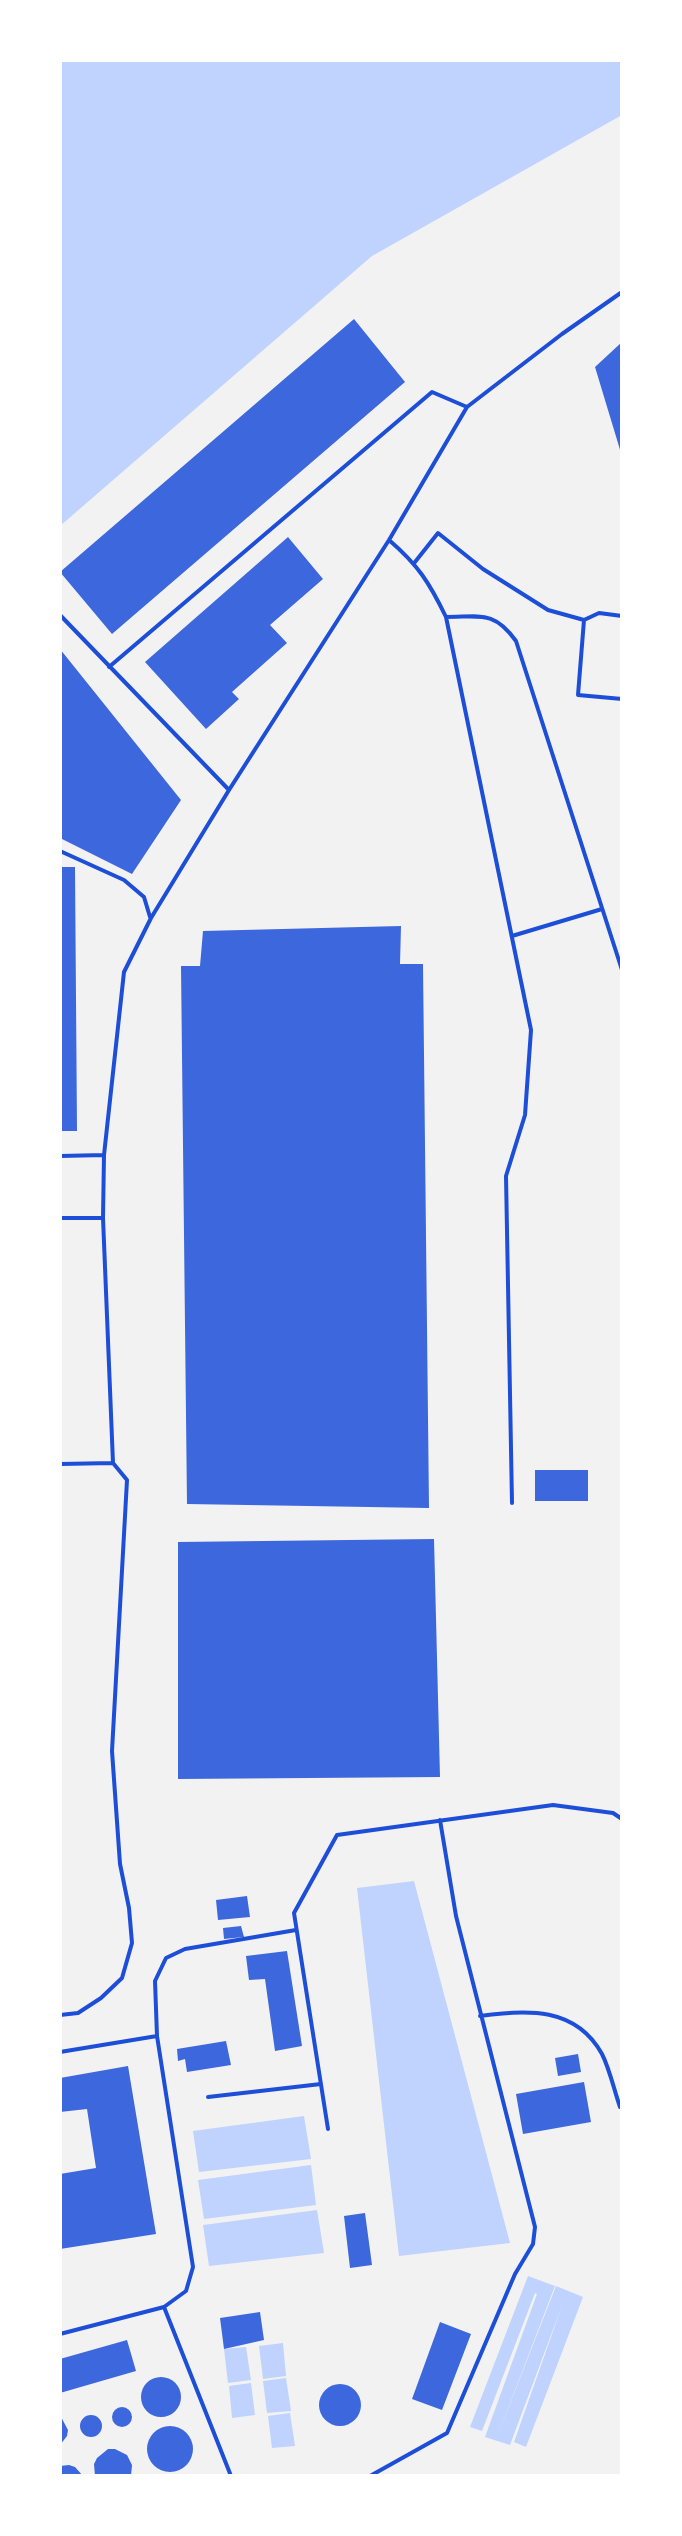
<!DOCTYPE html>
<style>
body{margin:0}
#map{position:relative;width:682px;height:2536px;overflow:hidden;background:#f2f2f2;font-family:"Archivo Narrow",sans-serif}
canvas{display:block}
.frame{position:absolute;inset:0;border:62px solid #fff;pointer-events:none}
</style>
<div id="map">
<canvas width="682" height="2536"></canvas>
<div class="frame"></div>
</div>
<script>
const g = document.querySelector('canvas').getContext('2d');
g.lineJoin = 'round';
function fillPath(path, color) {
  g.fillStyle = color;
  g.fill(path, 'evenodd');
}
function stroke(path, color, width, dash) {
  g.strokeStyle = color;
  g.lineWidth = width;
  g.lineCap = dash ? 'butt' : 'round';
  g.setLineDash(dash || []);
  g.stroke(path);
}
fillPath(new Path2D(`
 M 60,60 L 622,60 L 622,115 L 372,256 L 60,526 Z
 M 414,1881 L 510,2243 L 399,2256 L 357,1888 Z
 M 304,2116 L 311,2159 L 199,2172 L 193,2131 Z
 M 311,2165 L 316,2205 L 204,2219 L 198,2180 Z
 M 317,2210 L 324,2253 L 209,2266 L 203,2225 Z
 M 528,2276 L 555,2286 L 497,2437 L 556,2286 L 583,2297 L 526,2447 L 514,2442 L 563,2303 L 510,2445 L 485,2437 L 537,2294 L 535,2293 L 482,2431 L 470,2427 Z
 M 283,2343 L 286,2376 L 263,2379 L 259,2346 Z
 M 246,2347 L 251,2380 L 228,2383 L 224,2349 Z
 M 286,2378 L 291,2411 L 267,2413 L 263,2381 Z
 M 251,2383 L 255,2415 L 232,2418 L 229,2386 Z
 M 290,2413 L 295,2446 L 272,2448 L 268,2416 Z`), '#bfd3fe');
fillPath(new Path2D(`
 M 354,319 L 405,382 L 112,634 L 60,572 Z
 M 622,342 L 622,453 L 621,453 L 595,367 Z
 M 288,537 L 323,579 L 270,625 L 287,643 L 232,692 L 239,699 L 206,729 L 145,662 Z
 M 60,649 L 181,800 L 132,874 L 60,838 Z
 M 60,867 L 75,867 L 77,1131 L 60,1131 Z
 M 401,926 L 400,964 L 423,964 L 429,1508 L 187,1504 L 181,966 L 200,966 L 203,931 Z
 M 535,1470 L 588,1470 L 588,1501 L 535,1501 Z
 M 434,1539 L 440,1777 L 178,1779 L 178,1542 Z
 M 247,1896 L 250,1917 L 218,1920 L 216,1900 Z
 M 241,1926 L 244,1937 L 224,1939 L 223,1928 Z
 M 287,1951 L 302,2046 L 275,2051 L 265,1979 L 249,1980 L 246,1956 Z
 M 226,2041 L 231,2065 L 187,2072 L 185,2059 L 178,2061 L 177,2049 Z
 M 578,2054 L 581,2072 L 558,2076 L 555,2058 Z
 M 128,2066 L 156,2234 L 60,2249 L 60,2174 L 96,2168 L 87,2109 L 60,2112 L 60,2078 Z
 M 584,2082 L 591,2122 L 523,2134 L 516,2094 Z
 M 365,2213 L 372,2265 L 350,2268 L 344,2216 Z
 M 260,2312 L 264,2340 L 224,2349 L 220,2318 Z
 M 440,2322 L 471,2334 L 442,2410 L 412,2399 Z
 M 127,2340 L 136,2371 L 60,2393 L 60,2359 Z
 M141 2397a20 20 0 1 1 40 0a20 20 0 1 1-40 0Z
 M319 2405a21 21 0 1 1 42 0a21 21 0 1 1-42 0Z
 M112 2417a10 10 0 1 1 20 0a10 10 0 1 1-20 0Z
 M80 2426a11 11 0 1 1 22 0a11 11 0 1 1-22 0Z
 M 60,2415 L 68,2430 L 67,2436 L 60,2445 Z
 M147 2449a23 23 0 1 1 46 0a23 23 0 1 1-46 0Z
 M 108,2449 L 115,2449 L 127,2455 L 132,2465 L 131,2476 L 95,2476 L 94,2464 L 97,2458 Z
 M 69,2465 L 75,2467 L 83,2476 L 60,2476 L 60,2466 Z`), '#3d67dc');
stroke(new Path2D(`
 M 389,540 C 418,565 429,582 446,617 L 531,1030 L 525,1115 L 506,1176 L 512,1503
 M 415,562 L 438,533 L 483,569 L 548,610 L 584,620 L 599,613 L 622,616
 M 60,615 L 229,790
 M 446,617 C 480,617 494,610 516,641 L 622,970
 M 584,620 L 578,695 L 622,699
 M 109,667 L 432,392 L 467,407
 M 60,851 L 124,880 L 144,897 L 150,917
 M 512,936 L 602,909
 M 60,1156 L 104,1155
 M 60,1218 L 103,1218
 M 60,1464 L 113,1463
 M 60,2015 L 78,2013 L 101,1998 L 122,1978 L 132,1943 L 129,1908 L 120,1864 L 112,1751 L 127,1480 L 113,1463 L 103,1218 L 104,1155 L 124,972 L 151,918 L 229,790 L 389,540 L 467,407 L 562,334 L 622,292
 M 480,2016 C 527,2009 576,2007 602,2054 C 610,2070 614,2090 620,2107
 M 60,2052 L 157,2036
 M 208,2097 L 321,2084
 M 328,2129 L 294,1913 L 337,1835 L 553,1805 L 613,1813 L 622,1819
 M 164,2307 L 231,2476
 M 60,2334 L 164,2307 L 186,2291 L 193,2267 L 157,2036 L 155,1981 L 166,1958 L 185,1949 L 296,1930
 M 370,2476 L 447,2433 L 515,2274 L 533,2244 L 535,2227 L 456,1916 L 440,1820`), '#1d4ed8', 4);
</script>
